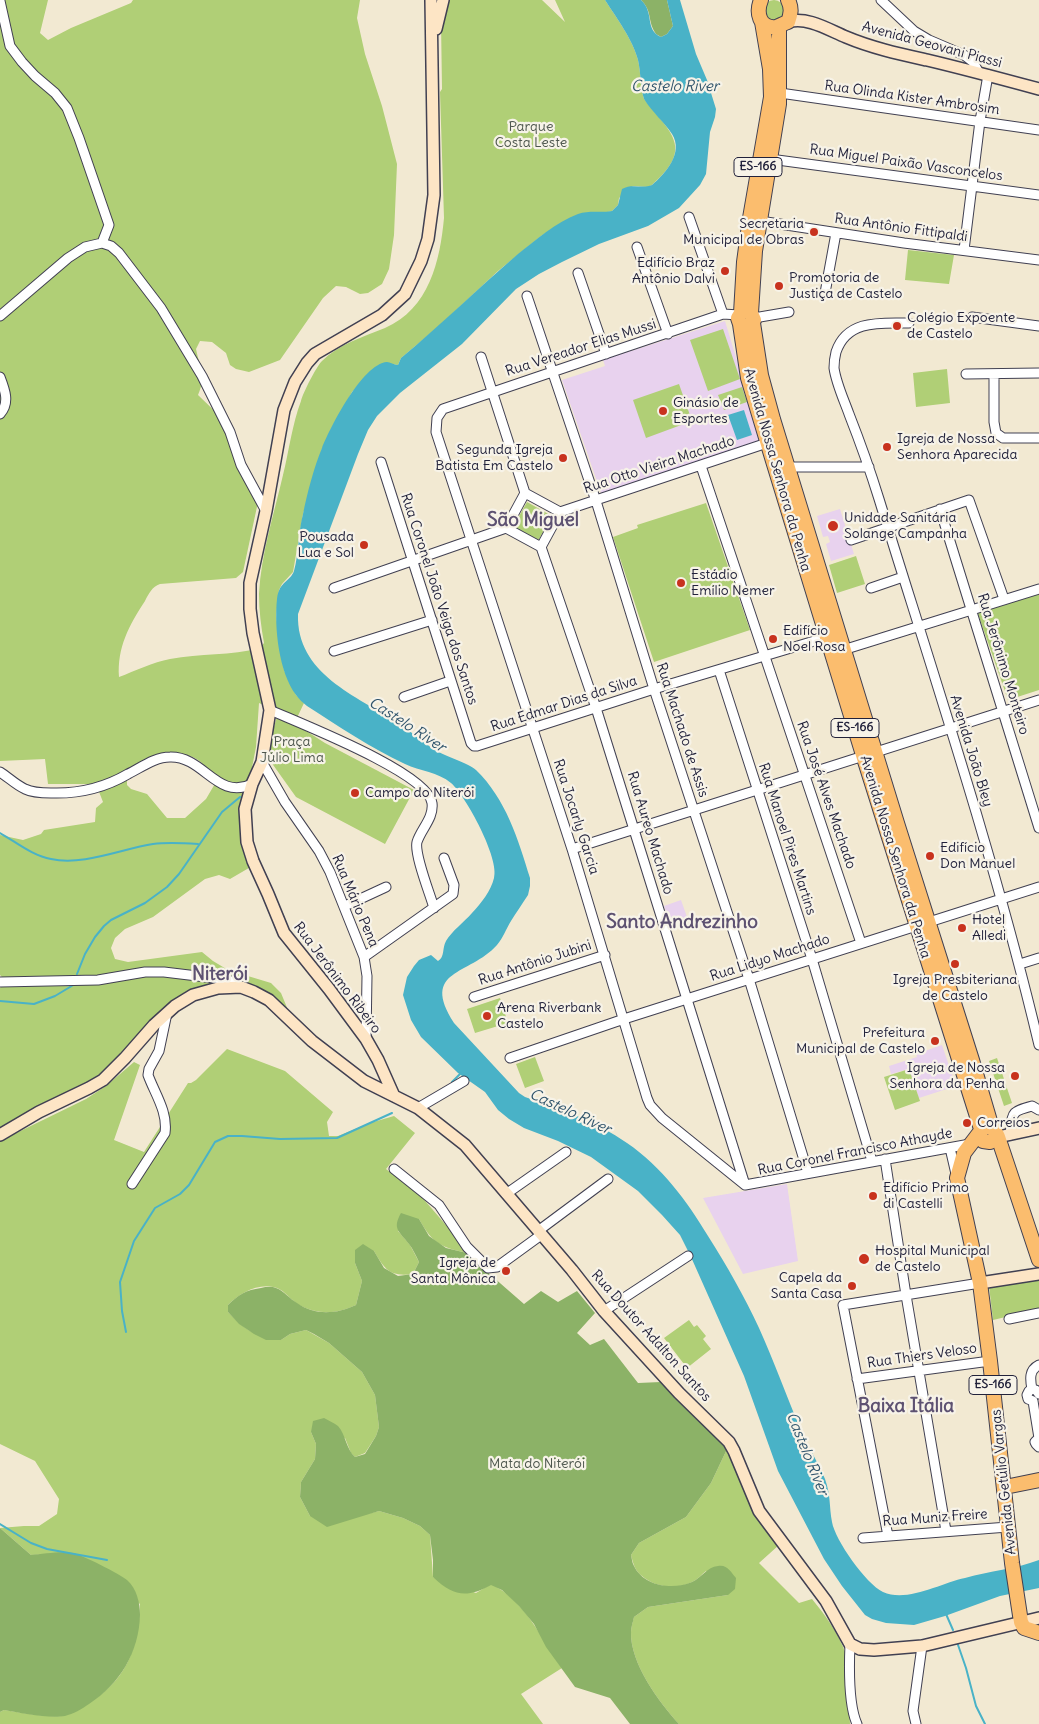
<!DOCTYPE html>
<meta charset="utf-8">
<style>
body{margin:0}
canvas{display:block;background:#f2e9d2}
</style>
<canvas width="1039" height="1724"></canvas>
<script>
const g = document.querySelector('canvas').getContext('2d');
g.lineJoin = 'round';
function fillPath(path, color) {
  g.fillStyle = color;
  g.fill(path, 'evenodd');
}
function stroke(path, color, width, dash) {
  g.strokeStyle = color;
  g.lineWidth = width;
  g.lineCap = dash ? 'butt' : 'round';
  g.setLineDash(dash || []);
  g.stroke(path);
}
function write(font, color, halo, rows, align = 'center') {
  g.font = font + ' Delius,sans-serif';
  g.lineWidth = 4.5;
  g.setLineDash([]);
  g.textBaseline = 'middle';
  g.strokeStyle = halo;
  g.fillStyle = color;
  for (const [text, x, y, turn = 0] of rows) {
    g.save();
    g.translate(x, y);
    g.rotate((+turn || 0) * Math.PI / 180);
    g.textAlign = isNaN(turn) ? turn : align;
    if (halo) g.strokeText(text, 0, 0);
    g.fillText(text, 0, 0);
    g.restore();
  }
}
fillPath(new Path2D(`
 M 725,321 L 761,440 L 601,493 L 562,380 L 605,366 L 603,360 Z
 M 840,509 L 854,554 L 831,561 L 826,544 L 830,542 L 828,536 L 823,537 L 817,516 Z
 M 681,900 L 687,917 L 670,923 L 664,906 Z
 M 942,1045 L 956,1086 L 919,1098 L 909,1069 L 891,1074 L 889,1066 L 917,1057 L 916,1054 Z
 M 787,1184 L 798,1261 L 743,1274 L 703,1198 Z`), '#e8d2ee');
fillPath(new Path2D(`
 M764 10a10 10 0 1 1 20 0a10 10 0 1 1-20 0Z
 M 0,0 L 48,0 L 40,33 L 48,40 L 71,28 L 131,3 L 133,0 L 360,0 L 357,18 L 365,54 L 382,106 L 397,164 L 394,235 L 389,269 L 382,284 L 368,293 L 360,294 L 346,287 L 336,286 L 323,298 L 280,360 L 249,372 L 236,369 L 230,365 L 226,353 L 212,342 L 200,341 L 196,349 C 200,369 207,375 198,395 L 227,423 L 258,502 L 243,572 L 236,578 L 160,584 C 152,587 149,593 145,601 C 129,625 117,648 119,677 C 135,671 153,662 170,659 C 200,653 231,656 260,648 L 264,643 C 261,627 259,610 259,594 C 261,554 274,514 283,475 C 289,451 292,425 301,401 C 303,393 316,367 322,361 C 339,344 363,337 385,328 C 429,309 440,261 444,218 L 440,92 L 442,89 L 441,22 L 447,0 L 542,0 L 565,22 L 555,0 L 605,0 C 616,17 633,40 638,60 C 641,73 640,86 644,99 C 672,134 694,148 652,185 L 648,187 L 633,186 L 619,198 L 618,205 L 612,211 L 561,223 L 541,236 L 498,271 L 438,327 L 401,358 L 398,365 L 385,363 L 380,365 L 371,371 L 352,392 L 322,449 L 303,514 L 293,572 L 282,584 L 279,590 L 276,616 L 284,670 L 296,695 L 304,703 L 296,720 L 259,703 L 256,747 L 248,788 L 245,830 L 254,865 L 230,879 L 219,875 L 205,879 L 153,917 L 125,929 L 115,938 L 111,948 L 115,959 L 128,962 L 202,952 L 213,961 L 228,970 L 271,983 L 281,993 L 288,1010 L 287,1011 L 267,995 L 200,989 L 108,1070 L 81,1089 L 0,1128 L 0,988 L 4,984 L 3,978 L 0,975 L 0,835 L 23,840 L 41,834 L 44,830 L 95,822 L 96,808 L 103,802 L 96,784 L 48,784 L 45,759 L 0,761 ZM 185,755 C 200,757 208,769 216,782 L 206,799 L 185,818 L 167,818 L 147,794 L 131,789 L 127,785 L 127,777 L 173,756 Z
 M 908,250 L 954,255 L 949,284 L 905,280 Z
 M 723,329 L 740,379 L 708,391 L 690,340 Z
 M 947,369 L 950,403 L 916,407 L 913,373 Z
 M 679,384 L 692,421 L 646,438 L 633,400 Z
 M 742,387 L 747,402 L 724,410 L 718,395 Z
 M 527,502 L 552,516 L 538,541 L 513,527 Z
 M 706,503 L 750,630 L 654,662 L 613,537 L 638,528 L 637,525 Z
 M 856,556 L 865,584 L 837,593 L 829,565 Z
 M 1039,594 L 1039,690 L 1008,700 L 977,611 Z
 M 278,713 L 325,743 L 414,790 L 385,844 L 296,797 L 266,755 Z
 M 500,998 L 508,1023 L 475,1033 L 467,1009 Z
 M 227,1049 L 285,1071 L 333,1112 L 327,1122 L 329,1136 L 338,1136 L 370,1123 L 394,1116 L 415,1133 L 386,1169 L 420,1195 L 471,1254 C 442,1247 434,1246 419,1219 L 398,1231 L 410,1245 L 419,1262 L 413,1274 C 390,1277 385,1270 374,1251 L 355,1263 L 362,1281 L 356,1305 C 338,1314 318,1315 299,1305 C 292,1301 285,1291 277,1288 C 259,1282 240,1293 228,1305 L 228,1312 C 248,1333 253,1334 281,1340 L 290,1334 L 306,1330 L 329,1343 L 362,1372 L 375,1395 L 379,1427 L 376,1436 L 365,1453 L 355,1457 L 351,1453 L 345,1438 L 311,1432 L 316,1444 L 315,1459 L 301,1482 L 300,1497 L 310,1516 L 367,1514 L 379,1511 L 403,1518 L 420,1526 L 430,1535 L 433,1577 L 476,1593 L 491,1584 C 526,1601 541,1639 562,1668 L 521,1694 L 543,1724 L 0,1724 L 0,1712 L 4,1710 C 19,1712 53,1719 66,1715 C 72,1713 78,1709 83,1706 C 125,1684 139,1649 140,1604 L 73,1553 L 31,1555 L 0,1528 L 24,1526 L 39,1526 L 57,1514 L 59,1499 L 35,1461 L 0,1444 L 0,1141 L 86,1099 L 106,1086 L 134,1062 L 140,1065 L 114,1140 L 144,1152 L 188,1083 L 191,1083 L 196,1080 Z
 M 535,1057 L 544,1081 L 525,1088 L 516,1064 Z
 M 997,1058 L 1012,1103 L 1004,1106 L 989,1061 Z
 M 909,1069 L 920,1101 L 895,1110 L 884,1077 Z
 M 1039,1279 L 1039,1309 L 993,1320 L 989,1286 Z
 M 689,1320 L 694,1327 L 697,1325 L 706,1336 L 703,1339 L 711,1349 L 687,1368 L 664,1338 Z
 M 728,1447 L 779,1545 L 759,1563 L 799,1603 L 812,1599 C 826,1616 838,1633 846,1654 L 850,1724 L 679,1724 C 659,1702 630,1663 631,1632 C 631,1627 633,1621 634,1617 L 648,1607 L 728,1595 L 706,1571 C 702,1574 698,1579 694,1581 C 678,1590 656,1588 642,1576 C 635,1571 633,1563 631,1555 L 639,1543 L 686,1517 L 711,1483 Z`), '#b0cf76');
fillPath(new Path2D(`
 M 641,0 L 667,0 L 673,26 L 667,34 L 661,37 L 656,34 C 647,21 653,12 641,0 Z
 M 401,1213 L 419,1219 L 429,1236 L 446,1248 L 471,1254 L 485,1270 L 524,1304 L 541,1291 L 558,1302 L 577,1291 L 595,1313 L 577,1333 L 590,1345 L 604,1339 L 638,1383 L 661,1382 L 680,1403 L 728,1447 L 711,1483 L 686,1517 L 639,1543 L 631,1555 C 632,1559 632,1563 634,1566 C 644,1587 674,1590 692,1582 C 701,1578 707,1567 718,1566 C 727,1564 731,1572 736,1578 L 735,1589 L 728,1595 L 648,1607 L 634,1617 C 633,1622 631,1627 631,1632 C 630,1663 659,1702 679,1724 L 630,1724 L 610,1698 L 575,1687 L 546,1647 L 534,1624 L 519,1606 L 502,1590 L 491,1585 C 467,1598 454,1597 433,1577 L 433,1560 L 430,1535 L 420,1526 L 403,1518 L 379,1511 L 327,1527 L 310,1516 L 300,1497 L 301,1482 L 315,1459 L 316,1444 L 311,1432 L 313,1421 L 324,1418 C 328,1420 334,1423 338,1426 C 346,1435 346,1449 355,1457 L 365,1454 L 376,1436 L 379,1427 L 375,1395 L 362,1372 L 329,1343 L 314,1334 L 306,1330 L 290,1334 L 281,1340 L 266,1340 L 254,1334 L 239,1324 L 228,1312 L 228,1305 C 238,1295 246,1290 261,1288 C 266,1287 271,1286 276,1288 C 284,1291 290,1299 297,1303 C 315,1316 337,1314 356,1305 L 362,1281 L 355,1263 L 355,1250 L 363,1244 L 374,1251 L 384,1268 L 398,1276 L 413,1274 L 419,1262 C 416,1256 413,1249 409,1244 C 399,1231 392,1229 401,1213 Z
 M 0,1528 L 31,1555 C 43,1554 61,1551 73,1553 C 82,1555 120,1574 127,1580 C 137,1589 140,1603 140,1615 C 139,1652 120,1684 89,1704 C 82,1709 73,1714 65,1716 C 49,1719 21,1713 4,1710 L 0,1712 Z`), '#8cb267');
fillPath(new Path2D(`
 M 605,0 L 641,0 C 655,13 644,29 661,37 L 667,34 L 673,26 L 667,0 L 680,0 L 696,54 L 707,80 L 716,109 L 715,117 L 710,132 L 706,174 L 700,185 L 679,208 L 648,226 L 599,244 L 562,262 L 539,274 L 516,289 L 462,344 L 400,393 L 377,416 L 368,430 L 358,454 L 298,614 C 296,674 357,696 398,723 C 411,731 422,742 435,750 C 446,757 469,763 476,770 C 506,799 518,839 530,878 L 530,886 L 528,895 C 522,904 516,913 511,921 C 506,929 503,938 497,945 C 469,976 420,969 454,1023 L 519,1093 L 525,1097 C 560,1109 596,1121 627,1143 C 662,1167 687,1201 708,1236 C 727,1266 744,1296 759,1328 C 774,1361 786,1395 800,1428 C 807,1445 818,1462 825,1479 C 831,1496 829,1506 832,1522 C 835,1540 866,1584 883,1592 C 907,1603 941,1583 965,1578 C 990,1571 1015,1569 1039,1560 L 1039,1588 L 1000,1596 L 945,1616 L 914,1625 L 886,1623 L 872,1619 L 865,1615 L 842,1586 L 824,1559 L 778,1471 L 744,1376 L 691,1257 L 680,1235 L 662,1215 L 638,1191 L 591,1157 L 558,1141 L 524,1128 L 509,1119 L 498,1110 L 485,1092 L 458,1073 L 421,1037 L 411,1020 L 403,995 L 407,977 L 414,966 L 419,960 L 431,955 L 438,961 C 445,957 442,948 446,941 C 452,931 464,922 472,913 C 481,903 491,891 494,878 C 500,859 466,796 451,783 C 438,772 420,771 405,764 C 371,748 338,726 307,706 C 303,703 299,699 296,695 C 279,672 274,628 277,599 C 279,581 290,582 294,571 C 299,553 298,533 303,514 C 307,494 314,467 322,448 C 330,428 362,364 387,362 C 390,362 394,365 398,365 L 401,358 C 441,325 478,288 518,254 C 536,240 556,222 578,214 C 589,210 601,213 612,211 L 618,205 L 622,189 C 632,183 642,189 652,185 C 665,174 684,153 672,134 C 664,122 652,112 644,99 C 640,86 641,73 638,60 C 633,40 616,17 605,0 Z
 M 744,410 L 752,435 L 737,440 L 728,415 Z`), '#49b2c7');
stroke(new Path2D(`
 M 0,833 C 16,842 33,856 51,859 C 83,866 121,849 153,844 C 168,842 183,843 198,844
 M 77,974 L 85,954 L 95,937 L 104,926 L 111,920 L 145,903 L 167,887 L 179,874 L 222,812 L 240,797
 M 0,1001 L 34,1004 L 55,996 L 75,984
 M 452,1082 L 461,1073
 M 126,1332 L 122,1311 L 120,1282 L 134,1241 L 155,1208 L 180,1194 L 189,1185 L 215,1142 L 228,1136 L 242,1136 L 280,1139 L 337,1138 L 392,1113
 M 0,1524 L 31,1543 L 47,1549 L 107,1560
 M 946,1614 L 953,1630
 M 957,1642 L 966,1668 L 976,1706 L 985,1724`), '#49b2c7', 2);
const street = new Path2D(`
 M 881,0 L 914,31 L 929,40 L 964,55 L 973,62 L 979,73
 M 0,1 L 10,46 L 22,62 L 35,76 L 55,93 L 67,108 L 79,138 L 109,225 L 102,243
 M 780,93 L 1039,130
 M 770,159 L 1039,195
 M 689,217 L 723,314
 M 760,221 L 904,243 L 1039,260
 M 637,247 L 668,334
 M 964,250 L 980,121 L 988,75
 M 578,273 L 606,354
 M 825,293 L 836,233
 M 527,296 L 596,501 L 654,689 L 749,979 L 808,1173
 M 739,315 L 723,314 L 443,409 L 437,418 L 436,432 L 572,849 L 647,1098 L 650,1105 L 662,1118 L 745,1185
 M 0,316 L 68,258 L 85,247 L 102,243 L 111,246 L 119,253 L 161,308 L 202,376 L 230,432 L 241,465 L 266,511
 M 972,317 L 1039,326
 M 754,318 L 789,312
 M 909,323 C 881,323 847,319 836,352 C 835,356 834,364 834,368 C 836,383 844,400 849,414 C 860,442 870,470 879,499 C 935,680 995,860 1039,1045
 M 481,357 L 525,493
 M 966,374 L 1039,373
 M 994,374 L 994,422 L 996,433 L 1003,438 L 1039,438
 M 0,377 C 5,390 10,403 0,414
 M 381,462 L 471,743 L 474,746 L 477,746 L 654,689 L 831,636
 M 701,466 L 861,943
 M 788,467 L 869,467
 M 525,493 L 560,512 L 541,547 L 506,528 Z
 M 940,509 L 1039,828
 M 560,512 L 767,443
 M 851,540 L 969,500 L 1004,599
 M 541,547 L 596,708 L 745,1185
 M 334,588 L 506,528
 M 871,588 L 903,577
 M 843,650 L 1039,589
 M 334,651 L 432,620
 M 719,670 L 812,959 L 872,1161
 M 404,697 L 450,681
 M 270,710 C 299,723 428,773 432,803 C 434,818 421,829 417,842 C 414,854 430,894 434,908
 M 262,762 L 285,802 L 319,851 L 330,872 L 364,957 L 367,976 L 366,1039
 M 0,772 C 8,777 16,785 25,789 C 33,793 43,793 51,793 C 79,794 104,788 128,774 C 142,767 155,757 170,757 C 204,756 217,801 252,784
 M 572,849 L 1039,700
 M 345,906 L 386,887
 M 364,957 L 453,894 L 454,885 L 444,858
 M 1020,964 L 1039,958
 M 0,982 L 98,980 L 145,972 L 164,972 L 222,979 L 231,981 L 241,987
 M 474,997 L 605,955
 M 510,1058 L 624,1019 L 1039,887
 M 418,1108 L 464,1081
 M 1010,1135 C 1013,1112 1010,1112 1032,1106 L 1039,1110
 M 950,1148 L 956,1174
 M 885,1159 L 906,1295 L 946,1531
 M 394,1169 L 439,1205 L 467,1247 L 488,1268 L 497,1267 L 541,1235
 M 132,1184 L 165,1133 C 168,1112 155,1094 148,1075 L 149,1069 L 159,1051 L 167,1013
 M 745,1185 L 970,1144
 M 506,1194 L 566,1152
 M 538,1231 L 608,1179
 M 604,1311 L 688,1256
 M 1009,1319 L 1039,1313
 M 857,1379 L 990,1361
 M 1032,1389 C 1030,1379 1029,1370 1039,1365
 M 1039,1438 L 1033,1401 L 1028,1399 L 1027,1395 L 1029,1391 L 1032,1389 L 1036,1390 L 1039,1394
 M 1039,1438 L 1035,1442 L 1036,1444 L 1039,1447
 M 888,1536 L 843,1305 L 980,1283
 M 863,1538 L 1008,1527
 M 850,1644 C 849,1667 848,1704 857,1724
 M 916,1724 L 913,1711 L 922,1646`);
const secondary = new Path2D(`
 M 788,22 C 807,16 829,30 846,37 C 872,48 900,54 927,60 C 965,69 1002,79 1039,89
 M 436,29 L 443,0
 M 394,1096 L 378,1060 L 366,1039 L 329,989 L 284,933 L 268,894 L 253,861 L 247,842 L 245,809 L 252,784 L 262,762 L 270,710 L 253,633 L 250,609 L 250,583 L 266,511 L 284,410 L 295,382 L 307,363 L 315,354 L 382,315 L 405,294 L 421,261 L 428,239 L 434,195 L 431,0
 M 0,1135 L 39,1112 L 89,1088 L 103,1080 L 125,1058 L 154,1025 L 175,1006 L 193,995 L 218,988 L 241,987 L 254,992 L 269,1000 L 312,1041 L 364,1081 L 418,1108 L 465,1145 L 572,1270 L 604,1311 L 679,1393 L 729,1442 L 734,1451 L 759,1511 L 826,1601 L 850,1644 L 860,1649 L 874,1650 L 922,1646 L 1039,1618
 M 998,1137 L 1039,1128
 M 980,1283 L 1039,1274`);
const primary = new Path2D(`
 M 761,0 C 756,12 759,29 776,27 C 780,26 784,23 788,22 C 791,14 792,8 788,0
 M 741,313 L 744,262 L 750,218 L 771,97 L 770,69 L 762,22
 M 751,313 L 746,311 L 741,313 L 738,318 L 740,324 L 744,327 L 749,326 L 754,320 L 751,313 L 755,251 L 779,104 L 779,26
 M 753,323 L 761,375 L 773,419 L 897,823 L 972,1060 L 992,1128
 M 740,324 L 748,378 L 773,461 L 863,755 L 981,1129
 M 984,1127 L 989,1127 L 994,1129 L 998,1137 L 990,1142 L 983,1141 L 979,1134 L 981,1129 Z
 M 980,1132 L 964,1153 L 957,1178 L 980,1283 L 990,1361 L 1012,1563 L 1021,1622 L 1024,1628 L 1039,1633
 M 998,1137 L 1039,1260
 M 1005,1487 L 1039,1480`);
stroke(street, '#414052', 11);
stroke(secondary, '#414052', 14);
stroke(primary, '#414052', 16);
stroke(street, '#fff', 9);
stroke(secondary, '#fde5c5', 11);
stroke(primary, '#fbbd6e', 14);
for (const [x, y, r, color] of [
 [814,232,5,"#c8321e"],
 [725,271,5,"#c8321e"],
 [779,286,5,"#c8321e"],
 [897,326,5,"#c8321e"],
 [663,411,5,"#c8321e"],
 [887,447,5,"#c8321e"],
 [563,458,5,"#c8321e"],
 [833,526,6,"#c8321e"],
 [364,545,5,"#c8321e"],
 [681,583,5,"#c8321e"],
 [773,639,5,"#c8321e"],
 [355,793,5,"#c8321e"],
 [930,856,5,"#c8321e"],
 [962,928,5,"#c8321e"],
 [955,964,5,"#c8321e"],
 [487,1016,5,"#c8321e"],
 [935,1041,5,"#c8321e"],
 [1015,1076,5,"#c8321e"],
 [967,1123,5,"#c8321e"],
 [873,1196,5,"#c8321e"],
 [864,1259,6,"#c8321e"],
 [506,1271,5,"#c8321e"],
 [852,1286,5,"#c8321e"]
]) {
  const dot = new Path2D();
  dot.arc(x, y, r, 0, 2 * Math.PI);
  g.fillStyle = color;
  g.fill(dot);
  stroke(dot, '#f7f3e8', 2);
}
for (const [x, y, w] of [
 [758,167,48],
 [855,728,48],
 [993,1385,48]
]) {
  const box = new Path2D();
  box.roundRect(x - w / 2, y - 9.5, w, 19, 4);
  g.fillStyle = '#f7f3e8';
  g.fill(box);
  stroke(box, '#22223b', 1);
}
write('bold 12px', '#22223b', null, [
 ["ES-166",758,167],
 ["ES-166",855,728],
 ["ES-166",993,1385]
]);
write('14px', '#22223b', '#f7f3e8', [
 ["Avenida Geovani Piassi",932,45,15],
 ["Rua Olinda Kister Ambrosim",912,98,8],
 ["Rua Miguel Paixão Vasconcelos",906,163,8],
 ["Rua Antônio Fittipaldi",901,228,8],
 ["Rua Vereador Elias Mussi",581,348,-18],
 ["Rua Otto Vieira Machado",659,465,-18],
 ["Avenida Nossa Senhora da Penha",777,470,74],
 ["Rua Coronel João Veiga dos Santos",439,599,72],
 ["Rua Jerônimo Monteiro",1003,664,73],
 ["Rua Edmar Dias da Silva",564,704,-18],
 ["Rua Machado de Assis",682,730,72],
 ["Avenida João Bley",971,751,73],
 ["Rua José Alves Machado",826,795,71],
 ["Rua Jocarly Garcia",576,817,72],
 ["Rua Aureo Machado",650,833,73],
 ["Rua Manoel Pires Martins",787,839,72],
 ["Avenida Nossa Senhora da Penha",895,857,73],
 ["Rua Mário Pena",355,901,67],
 ["Rua Lidyo Machado",770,958,-18],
 ["Rua Antônio Jubini",535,963,-18],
 ["Rua Jerônimo Ribeiro",337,978,53],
 ["Rua Coronel Francisco Athayde",855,1152,-11],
 ["Rua Doutor Adalton Santos",651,1336,48],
 ["Rua Thiers Veloso",922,1356,-8],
 ["Avenida Getúlio Vargas",1004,1482,-96],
 ["Rua Muniz Freire",935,1518,-4]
]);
write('14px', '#4d564d', '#f7f3e8', [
 ["Parque",531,127],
 ["Costa Leste",531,143],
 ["Praça",292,742],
 ["Júlio Lima",292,758],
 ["Mata do Niterói",537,1464]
]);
write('14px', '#22223b', '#f7f3e8', [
 ["Secretaria",804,224,"right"],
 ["Municipal de Obras",804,240,"right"],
 ["Edifício Braz",715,263,"right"],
 ["Antônio Dalvi",715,279,"right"],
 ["Promotoria de",789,278],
 ["Justiça de Castelo",789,294],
 ["Colégio Expoente",907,318],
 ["de Castelo",907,334],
 ["Ginásio de",673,403],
 ["Esportes",673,419],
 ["Igreja de Nossa",897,439],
 ["Senhora Aparecida",897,455],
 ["Segunda Igreja",553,450,"right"],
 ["Batista Em Castelo",553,466,"right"],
 ["Unidade Sanitária",844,518],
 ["Solange Campanha",844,534],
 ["Pousada",354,537,"right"],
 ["Lua e Sol",354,553,"right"],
 ["Estádio",691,575],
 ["Emílio Nemer",691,591],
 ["Edifício",783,631],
 ["Noel Rosa",783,647],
 ["Campo do Niterói",365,793],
 ["Edifício",940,848],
 ["Don Manuel",940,864],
 ["Hotel",972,920],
 ["Alledi",972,936],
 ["Igreja Presbiteriana",955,980,"center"],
 ["de Castelo",955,996,"center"],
 ["Arena Riverbank",497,1008],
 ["Castelo",497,1024],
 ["Prefeitura",925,1033,"right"],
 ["Municipal de Castelo",925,1049,"right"],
 ["Igreja de Nossa",1005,1068,"right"],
 ["Senhora da Penha",1005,1084,"right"],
 ["Correios",977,1123],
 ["Edifício Primo",883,1188],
 ["di Castelli",883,1204],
 ["Hospital Municipal",875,1251],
 ["de Castelo",875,1267],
 ["Igreja de",496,1263,"right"],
 ["Santa Mônica",496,1279,"right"],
 ["Capela da",842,1278,"right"],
 ["Santa Casa",842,1294,"right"]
], 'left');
write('italic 15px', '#30546c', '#f7f3e8', [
 ["Castelo River",675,87],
 ["Castelo River",407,725,33],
 ["Castelo River",570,1112,25],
 ["Castelo River",807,1454,68]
]);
write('bold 19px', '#5d5171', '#f7f3e8', [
 ["São Miguel",533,521],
 ["Santo Andrezinho",682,923],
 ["Niterói",220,975],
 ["Baixa Itália",906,1407]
]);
</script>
